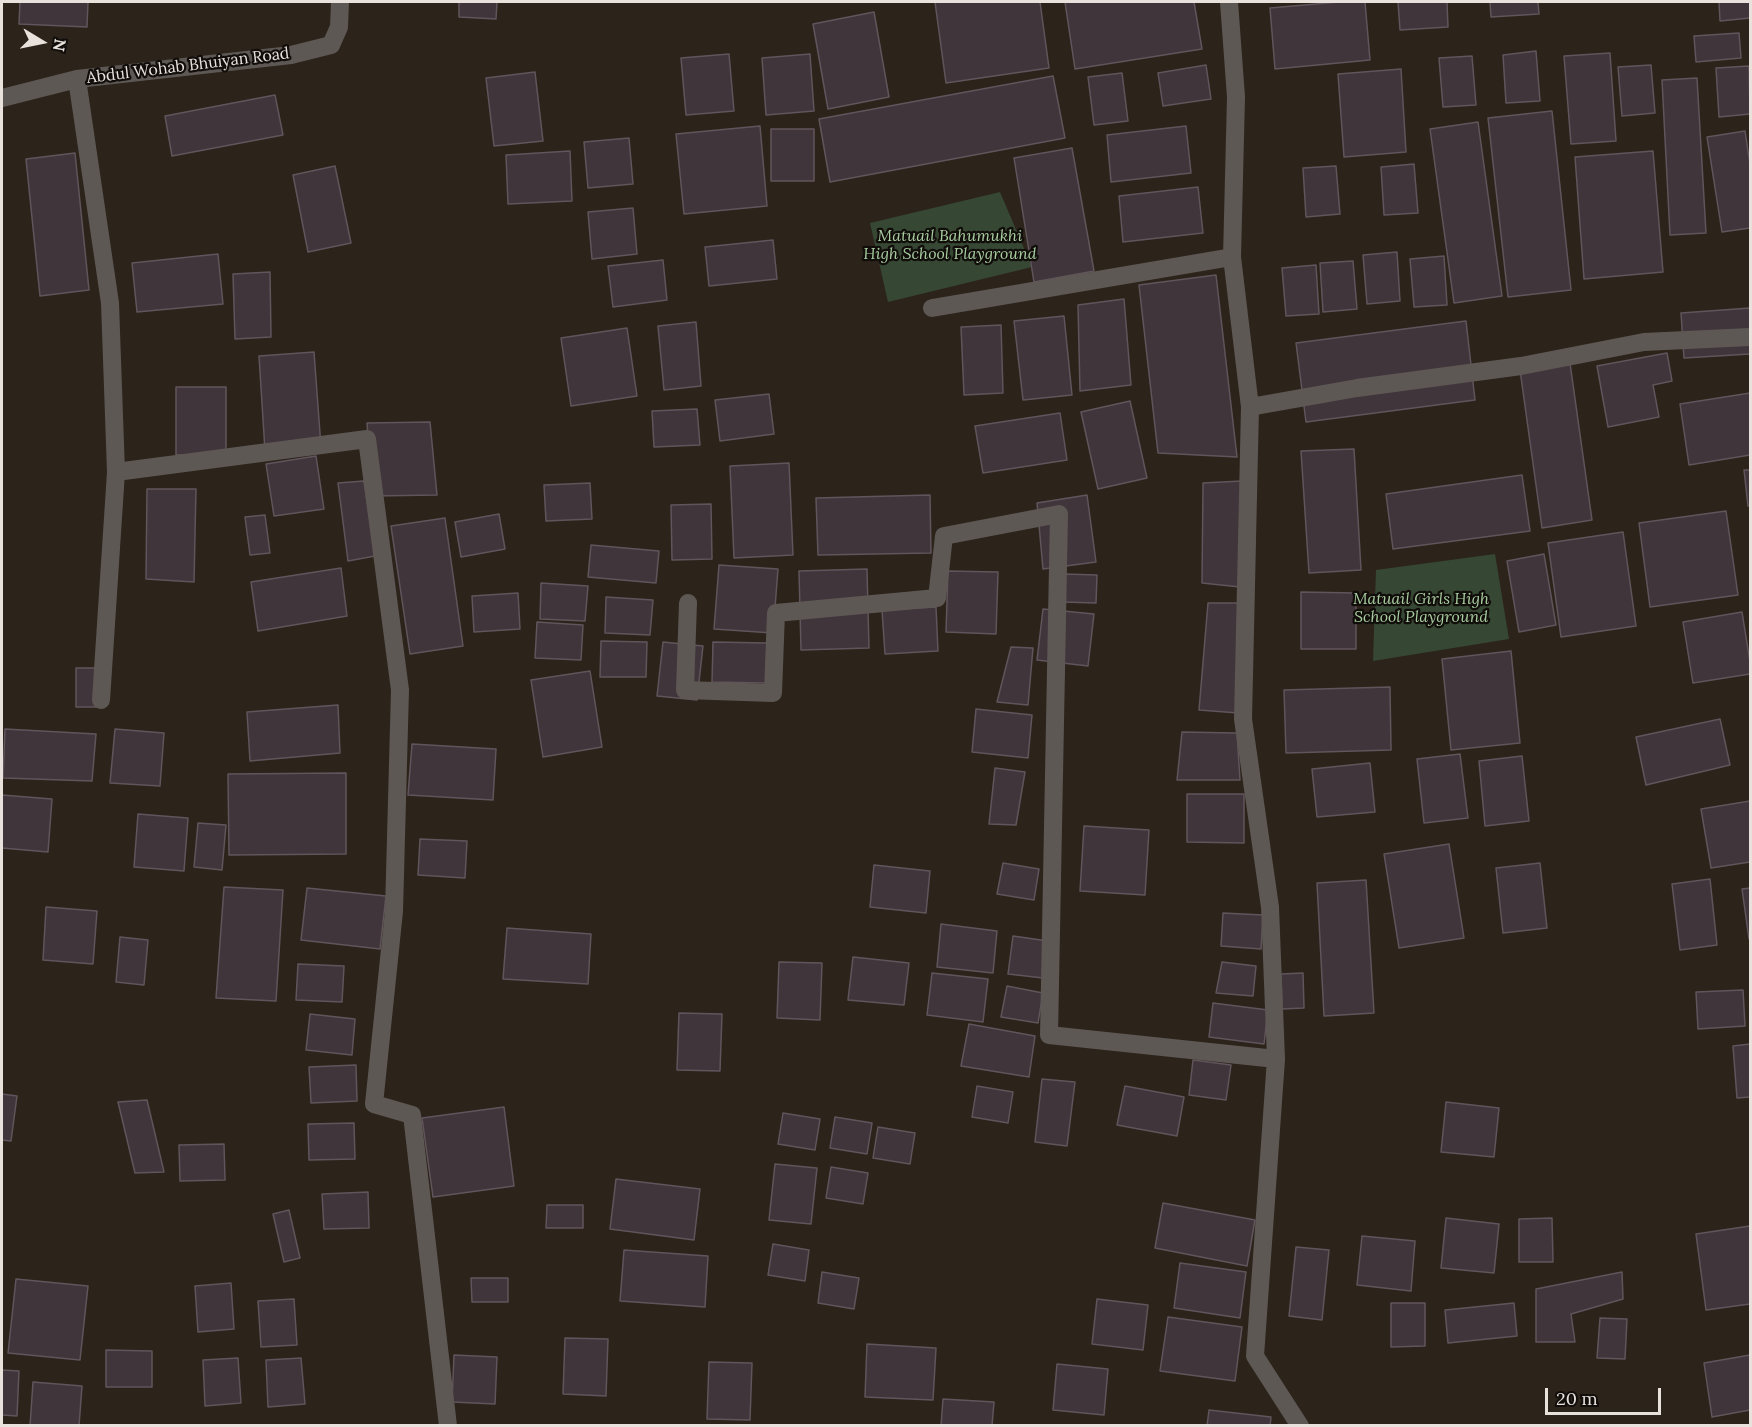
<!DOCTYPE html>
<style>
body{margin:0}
#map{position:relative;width:1752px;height:1427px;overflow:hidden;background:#2c231b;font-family:Lora,serif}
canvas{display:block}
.frame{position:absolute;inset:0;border:3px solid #e8e1dc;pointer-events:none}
.north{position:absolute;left:12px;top:12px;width:60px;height:60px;-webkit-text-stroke:4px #110d0a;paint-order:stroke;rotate:100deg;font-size:16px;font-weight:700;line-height:24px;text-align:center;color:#e8e1dc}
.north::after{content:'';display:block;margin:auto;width:21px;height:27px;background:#e8e1dc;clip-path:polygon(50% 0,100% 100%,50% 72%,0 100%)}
.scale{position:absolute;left:1545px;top:1388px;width:116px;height:27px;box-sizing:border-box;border:3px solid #e8e1dc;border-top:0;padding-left:8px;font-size:18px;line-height:21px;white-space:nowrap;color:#e8e1dc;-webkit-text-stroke:4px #110d0a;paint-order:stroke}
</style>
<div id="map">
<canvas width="1752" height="1427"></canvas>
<div class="frame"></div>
<div class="north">N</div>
<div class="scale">20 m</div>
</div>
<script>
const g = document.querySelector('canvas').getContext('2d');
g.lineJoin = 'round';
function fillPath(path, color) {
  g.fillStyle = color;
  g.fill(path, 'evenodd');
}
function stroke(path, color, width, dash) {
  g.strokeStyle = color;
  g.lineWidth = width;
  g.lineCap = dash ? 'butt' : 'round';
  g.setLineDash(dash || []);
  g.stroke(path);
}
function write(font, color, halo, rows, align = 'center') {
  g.font = font + ' Lora,serif';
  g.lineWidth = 4.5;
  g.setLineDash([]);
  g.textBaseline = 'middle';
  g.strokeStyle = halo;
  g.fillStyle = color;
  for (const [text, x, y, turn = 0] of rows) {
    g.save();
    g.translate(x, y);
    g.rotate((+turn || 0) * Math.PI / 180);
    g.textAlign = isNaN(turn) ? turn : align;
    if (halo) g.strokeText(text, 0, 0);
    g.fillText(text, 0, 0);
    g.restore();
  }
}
fillPath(new Path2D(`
 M 1000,192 L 1032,267 L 888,302 L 870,223 Z
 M 1495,554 L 1509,639 L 1373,661 L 1376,570 Z`), '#364733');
const building = new Path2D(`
 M 20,2 L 88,2 L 87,27 L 19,24 Z
 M 459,2 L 497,2 L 496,19 L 459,17 Z
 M 935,2 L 1040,2 L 1049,68 L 946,83 Z
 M 1065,2 L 1194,2 L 1202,49 L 1075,69 Z
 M 1339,2 L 1365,2 L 1370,60 L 1275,69 L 1270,8 Z
 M 1398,2 L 1447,2 L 1448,27 L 1400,30 Z
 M 1490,2 L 1538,2 L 1539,14 L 1491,17 Z
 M 1719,2 L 1750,2 L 1750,18 L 1720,21 Z
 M 874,12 L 889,97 L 828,109 L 813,24 Z
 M 1739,33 L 1741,58 L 1696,62 L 1694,36 Z
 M 1536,51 L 1540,101 L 1506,103 L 1503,55 Z
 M 1610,53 L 1616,141 L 1571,144 L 1564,56 Z
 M 729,54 L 734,111 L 686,115 L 681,58 Z
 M 810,54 L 814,111 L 766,115 L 762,58 Z
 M 1472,56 L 1476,105 L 1443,107 L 1439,58 Z
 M 1206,65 L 1211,99 L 1163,106 L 1158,73 Z
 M 1651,65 L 1655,113 L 1622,116 L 1618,67 Z
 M 1749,66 L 1750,114 L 1719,117 L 1716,68 Z
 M 1401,69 L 1406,152 L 1344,157 L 1338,74 Z
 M 535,72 L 543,141 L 494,146 L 486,78 Z
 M 1122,73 L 1128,121 L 1094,125 L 1088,77 Z
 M 1053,76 L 1065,138 L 830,182 L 819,119 Z
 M 1697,78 L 1706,233 L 1670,235 L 1662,80 Z
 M 275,95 L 283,135 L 172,156 L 165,116 Z
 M 1552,111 L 1571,290 L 1508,297 L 1488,118 Z
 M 1478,122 L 1502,296 L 1454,303 L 1430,129 Z
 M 760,126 L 767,206 L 684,214 L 676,134 Z
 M 1186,126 L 1191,173 L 1111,182 L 1107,135 Z
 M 771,129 L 814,129 L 814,181 L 771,181 Z
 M 1745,131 L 1750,164 L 1750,228 L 1722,232 L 1707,137 Z
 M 629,138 L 633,184 L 588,188 L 584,142 Z
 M 1072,148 L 1094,271 L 1034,282 L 1014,158 Z
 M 570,151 L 572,201 L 508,204 L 506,155 Z
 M 1653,151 L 1663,272 L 1584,279 L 1575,157 Z
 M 75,153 L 89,290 L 40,296 L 26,159 Z
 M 1414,164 L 1418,213 L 1384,215 L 1381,167 Z
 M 335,166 L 351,243 L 308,252 L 293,175 Z
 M 1336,166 L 1340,214 L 1306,217 L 1303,168 Z
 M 1198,187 L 1203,233 L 1123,242 L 1119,196 Z
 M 633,208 L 637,254 L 592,259 L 588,212 Z
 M 773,240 L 777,279 L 709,286 L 705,247 Z
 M 1397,252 L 1400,301 L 1367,304 L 1363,255 Z
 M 218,254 L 223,304 L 137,312 L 132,263 Z
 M 1444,256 L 1447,305 L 1414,307 L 1410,259 Z
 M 663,260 L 667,300 L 613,307 L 608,266 Z
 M 1353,261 L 1357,309 L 1323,312 L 1320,263 Z
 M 1316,265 L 1319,314 L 1286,316 L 1282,268 Z
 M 270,272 L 271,337 L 235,339 L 233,274 Z
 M 1216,275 L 1237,457 L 1158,453 L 1139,285 Z
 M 1124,299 L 1131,385 L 1080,391 L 1078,305 Z
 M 1750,308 L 1750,354 L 1684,358 L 1681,313 Z
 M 1064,316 L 1072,395 L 1023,400 L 1014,321 Z
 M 1466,321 L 1475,400 L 1306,422 L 1296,343 Z
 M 696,322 L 701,386 L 664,390 L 658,326 Z
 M 1001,325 L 1003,393 L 964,395 L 961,327 Z
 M 627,328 L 637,396 L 571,406 L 561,338 Z
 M 314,352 L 321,447 L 265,451 L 259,356 Z
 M 1667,353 L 1672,381 L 1653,385 L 1659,417 L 1608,427 L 1597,366 Z
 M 1570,363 L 1592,520 L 1542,528 L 1520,370 Z
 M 176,387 L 226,387 L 226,455 L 176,455 Z
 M 1750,393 L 1750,455 L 1689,465 L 1680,404 Z
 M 769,394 L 774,434 L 720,441 L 715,400 Z
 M 1130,401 L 1147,478 L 1098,489 L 1081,412 Z
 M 697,409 L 700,445 L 654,447 L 652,411 Z
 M 1060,413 L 1067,460 L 983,473 L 975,426 Z
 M 430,422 L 437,495 L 372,496 L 367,423 Z
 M 1354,449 L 1361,570 L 1309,573 L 1301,451 Z
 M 316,456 L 324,509 L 274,516 L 266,464 Z
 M 789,463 L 793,555 L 734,558 L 730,466 Z
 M 1744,470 L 1750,470 L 1750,506 L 1748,506 Z
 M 1522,475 L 1530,531 L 1393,549 L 1386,494 Z
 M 364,481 L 375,556 L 348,561 L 338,483 Z
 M 1242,481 L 1240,587 L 1202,583 L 1203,483 Z
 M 590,483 L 592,519 L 546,521 L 544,485 Z
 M 147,489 L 196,489 L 194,582 L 146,579 Z
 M 930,495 L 931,553 L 818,555 L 816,498 Z
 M 1087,495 L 1096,562 L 1043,569 L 1037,503 Z
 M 711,504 L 712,559 L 672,560 L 671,505 Z
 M 1726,511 L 1738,595 L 1650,607 L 1639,523 Z
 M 499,514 L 505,549 L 461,557 L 455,522 Z
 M 265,515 L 270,553 L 250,555 L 245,517 Z
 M 445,518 L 463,646 L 410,654 L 391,526 Z
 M 1623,532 L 1636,626 L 1561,637 L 1548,543 Z
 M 591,545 L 659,551 L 656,583 L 588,577 Z
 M 1544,554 L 1556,625 L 1519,632 L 1507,561 Z
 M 719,565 L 778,569 L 773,633 L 714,629 Z
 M 341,568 L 347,616 L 258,631 L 251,582 Z
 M 867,569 L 869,648 L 801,650 L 799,571 Z
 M 948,571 L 998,572 L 996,634 L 946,632 Z
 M 1064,574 L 1097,575 L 1096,603 L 1063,602 Z
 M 541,583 L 588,586 L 585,621 L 540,619 Z
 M 1301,592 L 1356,593 L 1356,649 L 1301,649 Z
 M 518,593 L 520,629 L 474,632 L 472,596 Z
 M 606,597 L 653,600 L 650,635 L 605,633 Z
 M 1208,603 L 1240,603 L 1238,713 L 1199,710 Z
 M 936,607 L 938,651 L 885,654 L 882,610 Z
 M 1043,609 L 1094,614 L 1088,666 L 1037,660 Z
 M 1742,612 L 1750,662 L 1750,674 L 1693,683 L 1683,622 Z
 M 537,622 L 583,625 L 581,660 L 535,658 Z
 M 601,641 L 647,642 L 646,677 L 600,677 Z
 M 663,642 L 703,646 L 697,700 L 657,696 Z
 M 713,642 L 767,643 L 766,683 L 712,682 Z
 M 1011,647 L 1033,648 L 1028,705 L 997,702 Z
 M 1511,651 L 1520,743 L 1451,750 L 1442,659 Z
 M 76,668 L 96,668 L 96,707 L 76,707 Z
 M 590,671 L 602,747 L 543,757 L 531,680 Z
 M 1390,687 L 1391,750 L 1286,753 L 1284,690 Z
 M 338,705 L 340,753 L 250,761 L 247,712 Z
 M 976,709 L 1032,715 L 1028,758 L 972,752 Z
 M 1720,719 L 1730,765 L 1646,785 L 1636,737 Z
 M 5,729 L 96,734 L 92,781 L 3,778 Z
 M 115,729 L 164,733 L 160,786 L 110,783 Z
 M 1182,732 L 1237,733 L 1240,780 L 1177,780 Z
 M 412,744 L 496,749 L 493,800 L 408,795 Z
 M 1460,754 L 1468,818 L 1424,823 L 1417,759 Z
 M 1522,756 L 1529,821 L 1485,826 L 1479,761 Z
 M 1370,763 L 1375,812 L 1317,817 L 1312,769 Z
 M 995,768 L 1025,772 L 1016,825 L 989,824 Z
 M 346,773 L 346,854 L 229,855 L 228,774 Z
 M 1187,794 L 1244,794 L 1244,843 L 1187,842 Z
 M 2,795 L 52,799 L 48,852 L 2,848 Z
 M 1750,801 L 1750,862 L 1711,868 L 1701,809 Z
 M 138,814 L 188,818 L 184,871 L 134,867 Z
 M 198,823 L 226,825 L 222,870 L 194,867 Z
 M 1084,826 L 1149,830 L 1145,895 L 1080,891 Z
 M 420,839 L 467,841 L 465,878 L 418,875 Z
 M 1449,844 L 1464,938 L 1399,948 L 1384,854 Z
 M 1003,863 L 1039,869 L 1034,900 L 997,894 Z
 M 1540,863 L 1547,928 L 1503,933 L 1496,868 Z
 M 874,865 L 930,871 L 926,913 L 870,907 Z
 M 1710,879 L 1717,945 L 1680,950 L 1672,884 Z
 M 1366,880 L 1374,1013 L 1324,1016 L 1317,883 Z
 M 224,887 L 283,890 L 276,1001 L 216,998 Z
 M 307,888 L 386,896 L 380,949 L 301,940 Z
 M 1750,888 L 1750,939 L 1749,939 L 1742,889 Z
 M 46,907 L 97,911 L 93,964 L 43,960 Z
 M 1223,913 L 1263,915 L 1261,949 L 1221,946 Z
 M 941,924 L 997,931 L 993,973 L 937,967 Z
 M 507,928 L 591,934 L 588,984 L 503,979 Z
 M 1013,936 L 1048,941 L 1043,978 L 1008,974 Z
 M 120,937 L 148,940 L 144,985 L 116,982 Z
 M 853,957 L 909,963 L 904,1005 L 848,1000 Z
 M 779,962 L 822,963 L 820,1020 L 777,1018 Z
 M 1222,962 L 1256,966 L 1253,996 L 1216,993 Z
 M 298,964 L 344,966 L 342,1002 L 296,1000 Z
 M 932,973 L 988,979 L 983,1022 L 927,1015 Z
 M 1303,973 L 1304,1008 L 1282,1009 L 1281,974 Z
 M 1007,986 L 1043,993 L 1038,1023 L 1001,1017 Z
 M 1743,990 L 1745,1026 L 1698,1029 L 1696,992 Z
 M 1213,1003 L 1268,1010 L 1264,1044 L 1209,1037 Z
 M 679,1013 L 722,1014 L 720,1071 L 677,1070 Z
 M 310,1014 L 355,1019 L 352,1055 L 306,1050 Z
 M 969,1024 L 1035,1036 L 1029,1077 L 961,1066 Z
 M 1750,1044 L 1750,1097 L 1737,1098 L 1733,1046 Z
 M 1193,1060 L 1231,1065 L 1226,1100 L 1189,1095 Z
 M 356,1065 L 357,1101 L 311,1103 L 309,1067 Z
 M 1042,1079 L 1075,1082 L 1067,1146 L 1035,1142 Z
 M 977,1086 L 1013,1092 L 1008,1123 L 972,1117 Z
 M 1125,1086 L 1184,1097 L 1177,1136 L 1117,1125 Z
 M 2,1094 L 17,1096 L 11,1141 L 2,1140 Z
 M 147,1100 L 164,1172 L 135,1173 L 118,1102 Z
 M 1446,1102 L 1499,1108 L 1494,1157 L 1441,1152 Z
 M 504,1107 L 514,1186 L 433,1197 L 422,1118 Z
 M 783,1113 L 820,1119 L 815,1150 L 778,1144 Z
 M 835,1117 L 872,1123 L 867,1154 L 830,1148 Z
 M 354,1123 L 355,1159 L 309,1160 L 308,1124 Z
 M 878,1127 L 915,1133 L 910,1164 L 873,1158 Z
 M 224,1144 L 225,1180 L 180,1181 L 179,1145 Z
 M 775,1164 L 817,1168 L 811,1224 L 769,1220 Z
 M 831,1167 L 868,1173 L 863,1204 L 826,1198 Z
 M 616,1179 L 700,1189 L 694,1240 L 610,1229 Z
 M 368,1192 L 369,1228 L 324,1229 L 322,1194 Z
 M 1163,1203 L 1255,1220 L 1247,1266 L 1155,1248 Z
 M 547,1205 L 583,1205 L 583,1228 L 546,1228 Z
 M 289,1210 L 300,1258 L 284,1262 L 273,1214 Z
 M 1446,1218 L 1499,1224 L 1494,1273 L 1441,1268 Z
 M 1552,1218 L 1553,1262 L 1519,1262 L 1519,1219 Z
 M 1750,1226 L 1750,1304 L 1706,1310 L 1696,1234 Z
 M 1362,1236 L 1415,1241 L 1411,1291 L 1357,1285 Z
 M 773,1244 L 809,1250 L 805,1281 L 768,1275 Z
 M 1296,1247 L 1329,1250 L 1322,1320 L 1289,1316 Z
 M 624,1250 L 708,1256 L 705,1307 L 620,1301 Z
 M 1180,1263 L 1246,1272 L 1240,1318 L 1174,1308 Z
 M 822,1272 L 859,1278 L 854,1309 L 818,1303 Z
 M 1622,1272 L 1623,1299 L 1571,1314 L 1575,1342 L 1536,1342 L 1536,1289 Z
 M 471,1278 L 508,1278 L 508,1302 L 472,1302 Z
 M 16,1279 L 88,1286 L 80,1360 L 8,1353 Z
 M 231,1283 L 234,1329 L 198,1332 L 195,1286 Z
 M 294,1299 L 297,1345 L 261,1347 L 258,1301 Z
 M 1097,1299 L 1148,1305 L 1143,1350 L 1092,1344 Z
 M 1391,1303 L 1425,1303 L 1425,1346 L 1391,1347 Z
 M 1514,1303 L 1517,1336 L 1448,1343 L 1445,1310 Z
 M 1168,1317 L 1242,1327 L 1235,1381 L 1160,1371 Z
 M 1600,1318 L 1627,1319 L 1625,1359 L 1597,1358 Z
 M 565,1338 L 608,1339 L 606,1396 L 563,1394 Z
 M 867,1344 L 936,1348 L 933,1400 L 865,1397 Z
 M 106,1350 L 152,1351 L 152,1387 L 106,1387 Z
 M 454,1355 L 497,1357 L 495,1404 L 452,1402 Z
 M 1750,1355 L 1750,1410 L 1712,1417 L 1704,1363 Z
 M 238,1358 L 241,1403 L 205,1406 L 203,1360 Z
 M 301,1358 L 305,1404 L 268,1407 L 266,1360 Z
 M 709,1362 L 752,1363 L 750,1420 L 707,1419 Z
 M 1057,1364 L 1108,1369 L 1104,1415 L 1053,1410 Z
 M 2,1370 L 19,1371 L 17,1416 L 2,1415 Z
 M 33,1382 L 82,1386 L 79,1426 L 30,1426 Z
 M 943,1399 L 994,1402 L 992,1426 L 941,1426 Z
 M 1209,1410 L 1271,1417 L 1270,1426 L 1207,1426 Z`);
fillPath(building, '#40353b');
stroke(building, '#61555c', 1.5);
stroke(new Path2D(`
 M 1229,2 L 1236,97 L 1232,257 L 1250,407 L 1243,719 L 1270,907 L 1276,1059 L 1255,1356 L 1300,1426
 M 77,79 L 110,303 L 116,472 L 101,700
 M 2,98 L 77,79 L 291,55 L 331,45 L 339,27 L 340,2
 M 932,308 L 1232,257
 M 1250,407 L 1357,388 L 1521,366 L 1644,342 L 1750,337
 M 116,472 L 367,439 L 400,690 L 394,911 L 374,1104 L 412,1115 L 448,1426
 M 688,603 L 685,690 L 773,693 L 776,613 L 937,598 L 944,536 L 1059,514 L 1049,1035 L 1276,1059`), '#5d5854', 18);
write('16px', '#e8e1dc', '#110d0a', [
 ["Abdul Wohab Bhuiyan Road",188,66,-7]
]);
write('italic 16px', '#a8cda0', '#110d0a', [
 ["Matuail Bahumukhi",950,236],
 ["High School Playground",950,254],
 ["Matuail Girls High",1421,599],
 ["School Playground",1421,617]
]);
</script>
